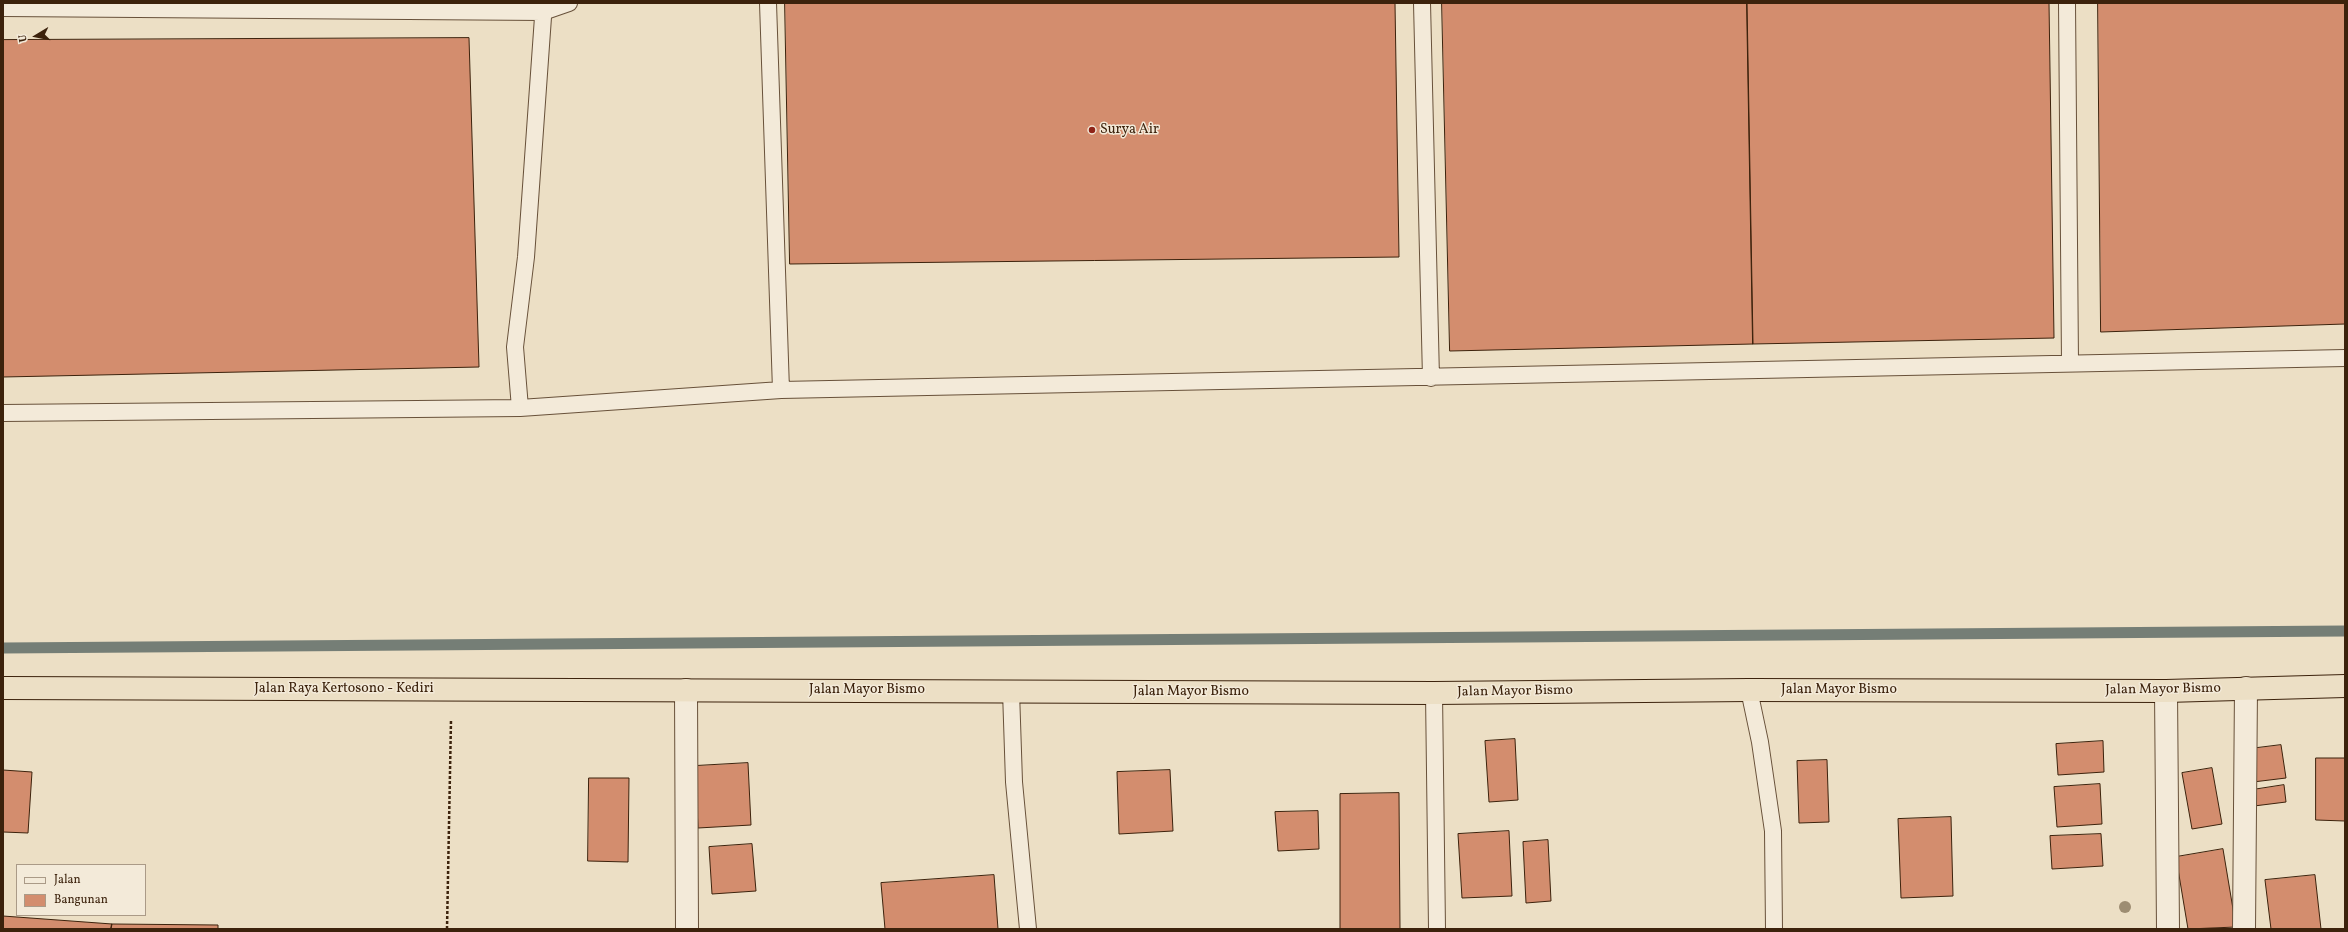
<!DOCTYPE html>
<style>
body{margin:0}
#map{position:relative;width:2348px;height:932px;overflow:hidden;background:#ecdfc5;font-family:Vollkorn,serif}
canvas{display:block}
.frame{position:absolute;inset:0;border:4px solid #3c220c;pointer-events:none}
.legend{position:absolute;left:16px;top:864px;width:130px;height:52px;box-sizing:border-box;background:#f3ead9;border:1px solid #aa9a87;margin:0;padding:5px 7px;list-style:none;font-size:12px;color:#3c220c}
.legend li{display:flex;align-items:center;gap:8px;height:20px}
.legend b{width:20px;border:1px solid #aa9a87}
.north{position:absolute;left:16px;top:16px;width:40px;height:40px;-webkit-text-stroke:3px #f3ead9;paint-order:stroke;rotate:260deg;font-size:11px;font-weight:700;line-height:16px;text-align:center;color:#3c220c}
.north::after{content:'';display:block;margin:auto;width:14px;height:18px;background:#3c220c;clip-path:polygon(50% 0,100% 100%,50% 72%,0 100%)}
</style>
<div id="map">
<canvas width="2348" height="932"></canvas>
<div class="frame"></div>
<ul class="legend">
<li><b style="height:5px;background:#f3ead9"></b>Jalan</li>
<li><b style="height:11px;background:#d38d6e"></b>Bangunan</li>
</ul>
<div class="north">U</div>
</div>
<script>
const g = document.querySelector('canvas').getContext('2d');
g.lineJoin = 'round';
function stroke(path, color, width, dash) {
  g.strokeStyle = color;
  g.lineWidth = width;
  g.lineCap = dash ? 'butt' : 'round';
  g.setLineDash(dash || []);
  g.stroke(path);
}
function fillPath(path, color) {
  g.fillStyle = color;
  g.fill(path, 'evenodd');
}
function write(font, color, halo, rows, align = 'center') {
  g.font = font + ' Vollkorn,serif';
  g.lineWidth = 3;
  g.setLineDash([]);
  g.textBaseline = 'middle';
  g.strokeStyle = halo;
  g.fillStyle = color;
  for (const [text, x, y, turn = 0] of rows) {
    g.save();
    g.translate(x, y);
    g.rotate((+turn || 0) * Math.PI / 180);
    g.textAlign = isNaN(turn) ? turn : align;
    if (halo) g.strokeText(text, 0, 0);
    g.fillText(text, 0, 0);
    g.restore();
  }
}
stroke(new Path2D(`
 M 3,648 L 2345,631`), '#757e76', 11);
const building = new Path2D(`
 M 785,3 L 1395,3 L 1399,257 L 790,264 Z
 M 1442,3 L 1747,3 L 1753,344 L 1450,351 Z
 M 1747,3 L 2049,3 L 2054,338 L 1753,344 Z
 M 2098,3 L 2345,3 L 2345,324 L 2101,332 Z
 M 469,38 L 479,367 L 3,377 L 3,40 Z
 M 1515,739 L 1518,800 L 1489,802 L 1485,741 Z
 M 2103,741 L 2104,772 L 2058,775 L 2056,744 Z
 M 2281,745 L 2286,778 L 2253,782 L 2249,749 Z
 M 2316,758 L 2345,758 L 2345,821 L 2316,820 Z
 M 1827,760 L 1829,822 L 1799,823 L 1797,761 Z
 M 748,763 L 751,825 L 698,828 L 695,766 Z
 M 2212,768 L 2222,824 L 2192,829 L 2182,773 Z
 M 3,770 L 32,772 L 28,833 L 3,832 Z
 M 1170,770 L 1173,831 L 1119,834 L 1117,772 Z
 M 589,778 L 629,778 L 628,862 L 588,861 Z
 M 2100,784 L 2102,824 L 2057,827 L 2054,787 Z
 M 2284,785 L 2286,802 L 2254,806 L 2252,790 Z
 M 1399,793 L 1400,929 L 1340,929 L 1340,794 Z
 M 1318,811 L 1319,849 L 1278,851 L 1275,812 Z
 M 1951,817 L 1953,896 L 1901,898 L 1898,819 Z
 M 1509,831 L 1512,896 L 1462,898 L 1458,834 Z
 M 2101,834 L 2103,866 L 2052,869 L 2050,836 Z
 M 1548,840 L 1551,901 L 1526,903 L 1523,842 Z
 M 752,844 L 756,891 L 712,894 L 709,847 Z
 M 2223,849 L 2236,927 L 2188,929 L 2176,857 Z
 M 994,875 L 998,929 L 885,929 L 881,883 Z
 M 2315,875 L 2321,929 L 2271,929 L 2265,880 Z
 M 3,916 L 112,924 L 111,929 L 3,929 Z
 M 112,924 L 218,925 L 218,929 L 111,929 Z`);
fillPath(building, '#d38d6e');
stroke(building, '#3c220c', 1);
const service = new Path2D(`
 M 768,3 L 781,390
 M 1422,3 L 1431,378
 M 2067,3 L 2070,363
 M 3,8 L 543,12 L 569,3
 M 520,408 L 781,390 L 2345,358
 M 3,413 L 520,408 L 515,347 L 526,257 L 544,3
 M 1749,690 L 1760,742 L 1773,831 L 1774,929
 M 1011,691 L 1014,782 L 1028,929
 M 1434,693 L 1437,929`);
const minor = new Path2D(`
 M 686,690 L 687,929
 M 2166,691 L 2168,929
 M 2244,929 L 2246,688`);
const trunk = new Path2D(`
 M 3,688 L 1434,693 L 1749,690 L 2166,691 L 2345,686`);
stroke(service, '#68513a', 18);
stroke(minor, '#68513a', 24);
stroke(trunk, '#3c220c', 24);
stroke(new Path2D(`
 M 447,929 L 451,720`), '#3c220c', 2.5, [3, 2]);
stroke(service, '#f3ead9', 16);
stroke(minor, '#f3ead9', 22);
stroke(trunk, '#ecdfc5', 22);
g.fillStyle = '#9d8d72';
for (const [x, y] of [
 [2125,907]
]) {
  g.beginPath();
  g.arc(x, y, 6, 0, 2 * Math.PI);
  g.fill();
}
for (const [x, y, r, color] of [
 [1092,130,4,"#8f2418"]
]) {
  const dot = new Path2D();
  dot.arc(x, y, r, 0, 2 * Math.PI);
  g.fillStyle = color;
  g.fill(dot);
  stroke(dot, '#f3ead9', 1.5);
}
write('14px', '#3c220c', '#f3ead9', [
 ["Surya Air",1100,130]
], 'left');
write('14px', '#3c220c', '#f3ead9', [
 ["Jalan Raya Kertosono - Kediri",344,689],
 ["Jalan Mayor Bismo",867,690],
 ["Jalan Mayor Bismo",1839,690],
 ["Jalan Mayor Bismo",2163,690,-1],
 ["Jalan Mayor Bismo",1191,692],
 ["Jalan Mayor Bismo",1515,692,-1]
]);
</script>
